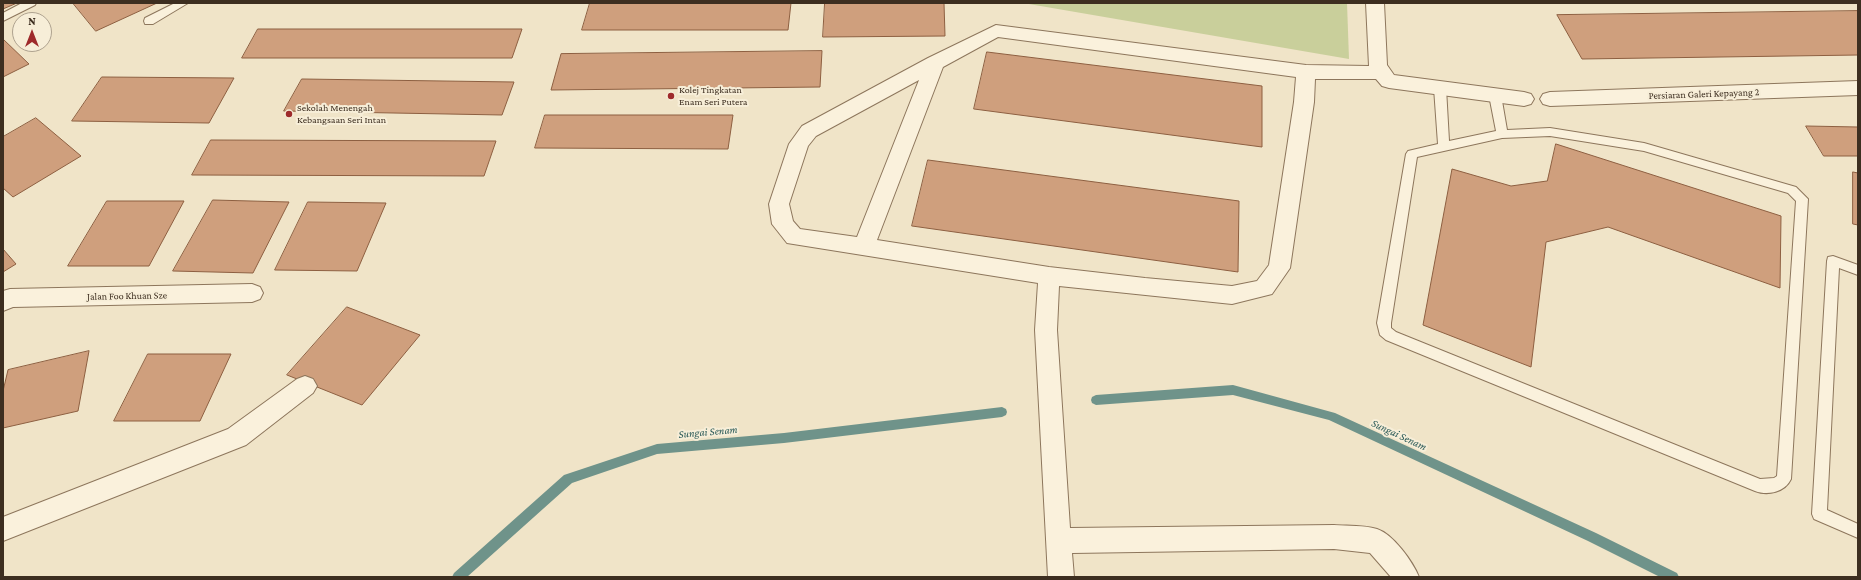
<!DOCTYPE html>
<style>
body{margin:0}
#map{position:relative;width:1861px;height:580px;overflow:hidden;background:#f0e4c8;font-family:"Crimson Pro",serif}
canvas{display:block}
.frame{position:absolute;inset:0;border:4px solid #3d2e20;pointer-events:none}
.north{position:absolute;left:12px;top:12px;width:40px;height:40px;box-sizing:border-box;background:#f7eed8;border:1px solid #ada18e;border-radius:50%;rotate:0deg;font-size:11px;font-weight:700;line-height:16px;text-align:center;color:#3d2e20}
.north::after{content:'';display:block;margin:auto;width:14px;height:18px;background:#9e2a2b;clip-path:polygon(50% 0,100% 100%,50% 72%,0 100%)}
</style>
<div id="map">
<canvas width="1861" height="580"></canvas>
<div class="frame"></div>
<div class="north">N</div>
</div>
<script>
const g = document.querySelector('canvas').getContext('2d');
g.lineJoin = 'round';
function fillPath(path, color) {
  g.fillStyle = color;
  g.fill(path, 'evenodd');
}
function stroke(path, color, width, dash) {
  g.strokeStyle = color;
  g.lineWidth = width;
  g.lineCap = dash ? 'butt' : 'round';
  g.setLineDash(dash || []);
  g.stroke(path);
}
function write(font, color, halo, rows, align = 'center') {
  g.font = font + ' "Crimson Pro",serif';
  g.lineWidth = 4;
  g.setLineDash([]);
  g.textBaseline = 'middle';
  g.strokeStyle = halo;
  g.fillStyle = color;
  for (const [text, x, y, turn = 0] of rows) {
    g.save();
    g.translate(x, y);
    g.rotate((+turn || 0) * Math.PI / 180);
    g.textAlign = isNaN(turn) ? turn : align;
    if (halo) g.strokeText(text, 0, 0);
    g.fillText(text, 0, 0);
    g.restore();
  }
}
fillPath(new Path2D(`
 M 1023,3 L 1347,3 L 1349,59 Z`), '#c9cf9b');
fillPath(new Path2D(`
 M 1233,385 L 1335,413 L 1596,533 L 1677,573 L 1679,577 L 1660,577 L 1588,541 L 1329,420 L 1233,395 L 1096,405 L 1092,403 L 1091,400 L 1092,397 L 1096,395 Z
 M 1002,407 L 1006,409 L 1007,412 L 1006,415 L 1002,417 L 784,443 L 657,454 L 572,483 L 467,577 L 452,577 L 454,573 L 564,475 L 657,444 L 784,433 Z`), '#6f938a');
const building = new Path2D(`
 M 3,3 L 17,3 L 3,9 Z
 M 73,3 L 157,3 L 96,31 Z
 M 590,3 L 791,3 L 788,30 L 582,30 Z
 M 825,3 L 944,3 L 945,36 L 823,37 Z
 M 1858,11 L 1858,55 L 1582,59 L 1557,15 Z
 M 258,29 L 522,29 L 512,58 L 242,58 Z
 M 3,39 L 29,64 L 3,77 Z
 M 822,51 L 820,87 L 551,90 L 561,54 Z
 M 987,52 L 1262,86 L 1262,147 L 974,109 Z
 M 102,77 L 234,78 L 209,123 L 72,121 Z
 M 302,79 L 514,82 L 502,115 L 284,111 Z
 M 545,115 L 733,115 L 728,149 L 535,148 Z
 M 36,118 L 81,156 L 13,197 L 3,188 L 3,137 Z
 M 1806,126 L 1858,127 L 1858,156 L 1824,156 Z
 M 211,140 L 496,141 L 484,176 L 192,175 Z
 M 1556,144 L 1781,216 L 1780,288 L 1608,227 L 1546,242 L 1531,367 L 1423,325 L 1452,169 L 1511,186 L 1547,181 Z
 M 928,160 L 1239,201 L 1238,272 L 912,226 Z
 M 1853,172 L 1858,173 L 1858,225 L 1853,224 Z
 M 213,200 L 289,202 L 253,273 L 173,271 Z
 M 107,201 L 184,201 L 149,266 L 68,266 Z
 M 308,202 L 386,203 L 357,271 L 275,270 Z
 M 3,249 L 16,264 L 3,272 Z
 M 347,307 L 420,335 L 362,405 L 287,375 Z
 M 89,351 L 78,411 L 3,428 L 3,391 L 8,370 Z
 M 148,354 L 231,354 L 200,421 L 114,421 Z`);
fillPath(building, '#cf9f7d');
stroke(building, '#8d5f41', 1);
const lane = new Path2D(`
 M 22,3 L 36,3 L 35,5 L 3,21 L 3,13 Z
 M 175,3 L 188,3 L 153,24 L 145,24 L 144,21 L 145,18 Z
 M 1440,84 L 1446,88 L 1449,141 L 1496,131 L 1489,95 L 1495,91 L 1501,95 L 1507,130 L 1550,128 L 1644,143 L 1796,187 L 1808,199 L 1791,479 C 1785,492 1768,496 1755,491 L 1386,340 L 1380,335 L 1377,323 L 1406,154 L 1408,151 L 1438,144 L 1434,88 ZM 1550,136 L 1644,151 L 1788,193 L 1796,201 L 1777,476 L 1774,478 L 1760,479 L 1396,332 L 1391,328 L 1391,323 L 1417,157 L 1502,138 Z
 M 1833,256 L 1858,265 L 1858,275 L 1839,268 L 1827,510 L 1858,524 L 1858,538 L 1814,519 L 1812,514 L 1827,261 L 1828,257 Z`);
const street = new Path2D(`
 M 1366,3 L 1384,3 L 1387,65 L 1394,75 L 1524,92 L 1531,94 L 1534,99 L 1531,104 L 1524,106 L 1389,88 L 1382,86 L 1376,79 L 1315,79 L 1314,102 L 1290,268 L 1272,294 L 1232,304 L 1059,286 L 1057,330 L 1070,528 L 1334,525 C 1348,526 1364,525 1377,529 C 1393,534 1413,562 1419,577 L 1391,577 L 1370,553 L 1334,549 L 1072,553 L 1074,577 L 1048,577 L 1035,330 L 1038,283 L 787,243 L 772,224 L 769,204 L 789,144 L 802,126 L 928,58 L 996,25 L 1306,65 L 1369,66 ZM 998,37 L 1296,77 L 1294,102 L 1269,265 L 1257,281 L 1232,286 L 1145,278 L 1049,267 L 877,240 L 943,67 ZM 919,80 L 857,237 L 800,229 L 793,221 L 789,204 L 808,146 L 816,136 Z
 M 1858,81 L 1858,95 L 1550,106 L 1543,104 L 1540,99 L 1543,94 L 1550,92 Z
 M 252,284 L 260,287 L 263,293 L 260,299 L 252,302 L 13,307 L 3,311 L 3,291 L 10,289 Z
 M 305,376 L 313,379 L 317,386 L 313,393 L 246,445 L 3,541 L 3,517 L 228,429 L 297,379 Z`);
stroke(lane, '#8d765c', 2);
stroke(street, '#8d765c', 2);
fillPath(lane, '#faf1dc');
fillPath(street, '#faf1dc');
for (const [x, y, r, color] of [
 [671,96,4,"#9e2a2b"],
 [289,114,4,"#9e2a2b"]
]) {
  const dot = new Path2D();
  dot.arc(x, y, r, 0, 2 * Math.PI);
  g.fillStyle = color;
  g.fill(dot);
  stroke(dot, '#f7eed8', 1.5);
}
write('10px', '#3d2e20', '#f7eed8', [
 ["Kolej Tingkatan",679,90],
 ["Enam Seri Putera",679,102],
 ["Sekolah Menengah",297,108],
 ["Kebangsaan Seri Intan",297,120]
], 'left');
write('10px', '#3d2e20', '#f7eed8', [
 ["Persiaran Galeri Kepayang 2",1704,94,-2],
 ["Jalan Foo Khuan Sze",127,296,-1]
]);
write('italic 11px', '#2f5d5a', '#f7eed8', [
 ["Sungai Senam",708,432,-5],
 ["Sungai Senam",1399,435,25]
]);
</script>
